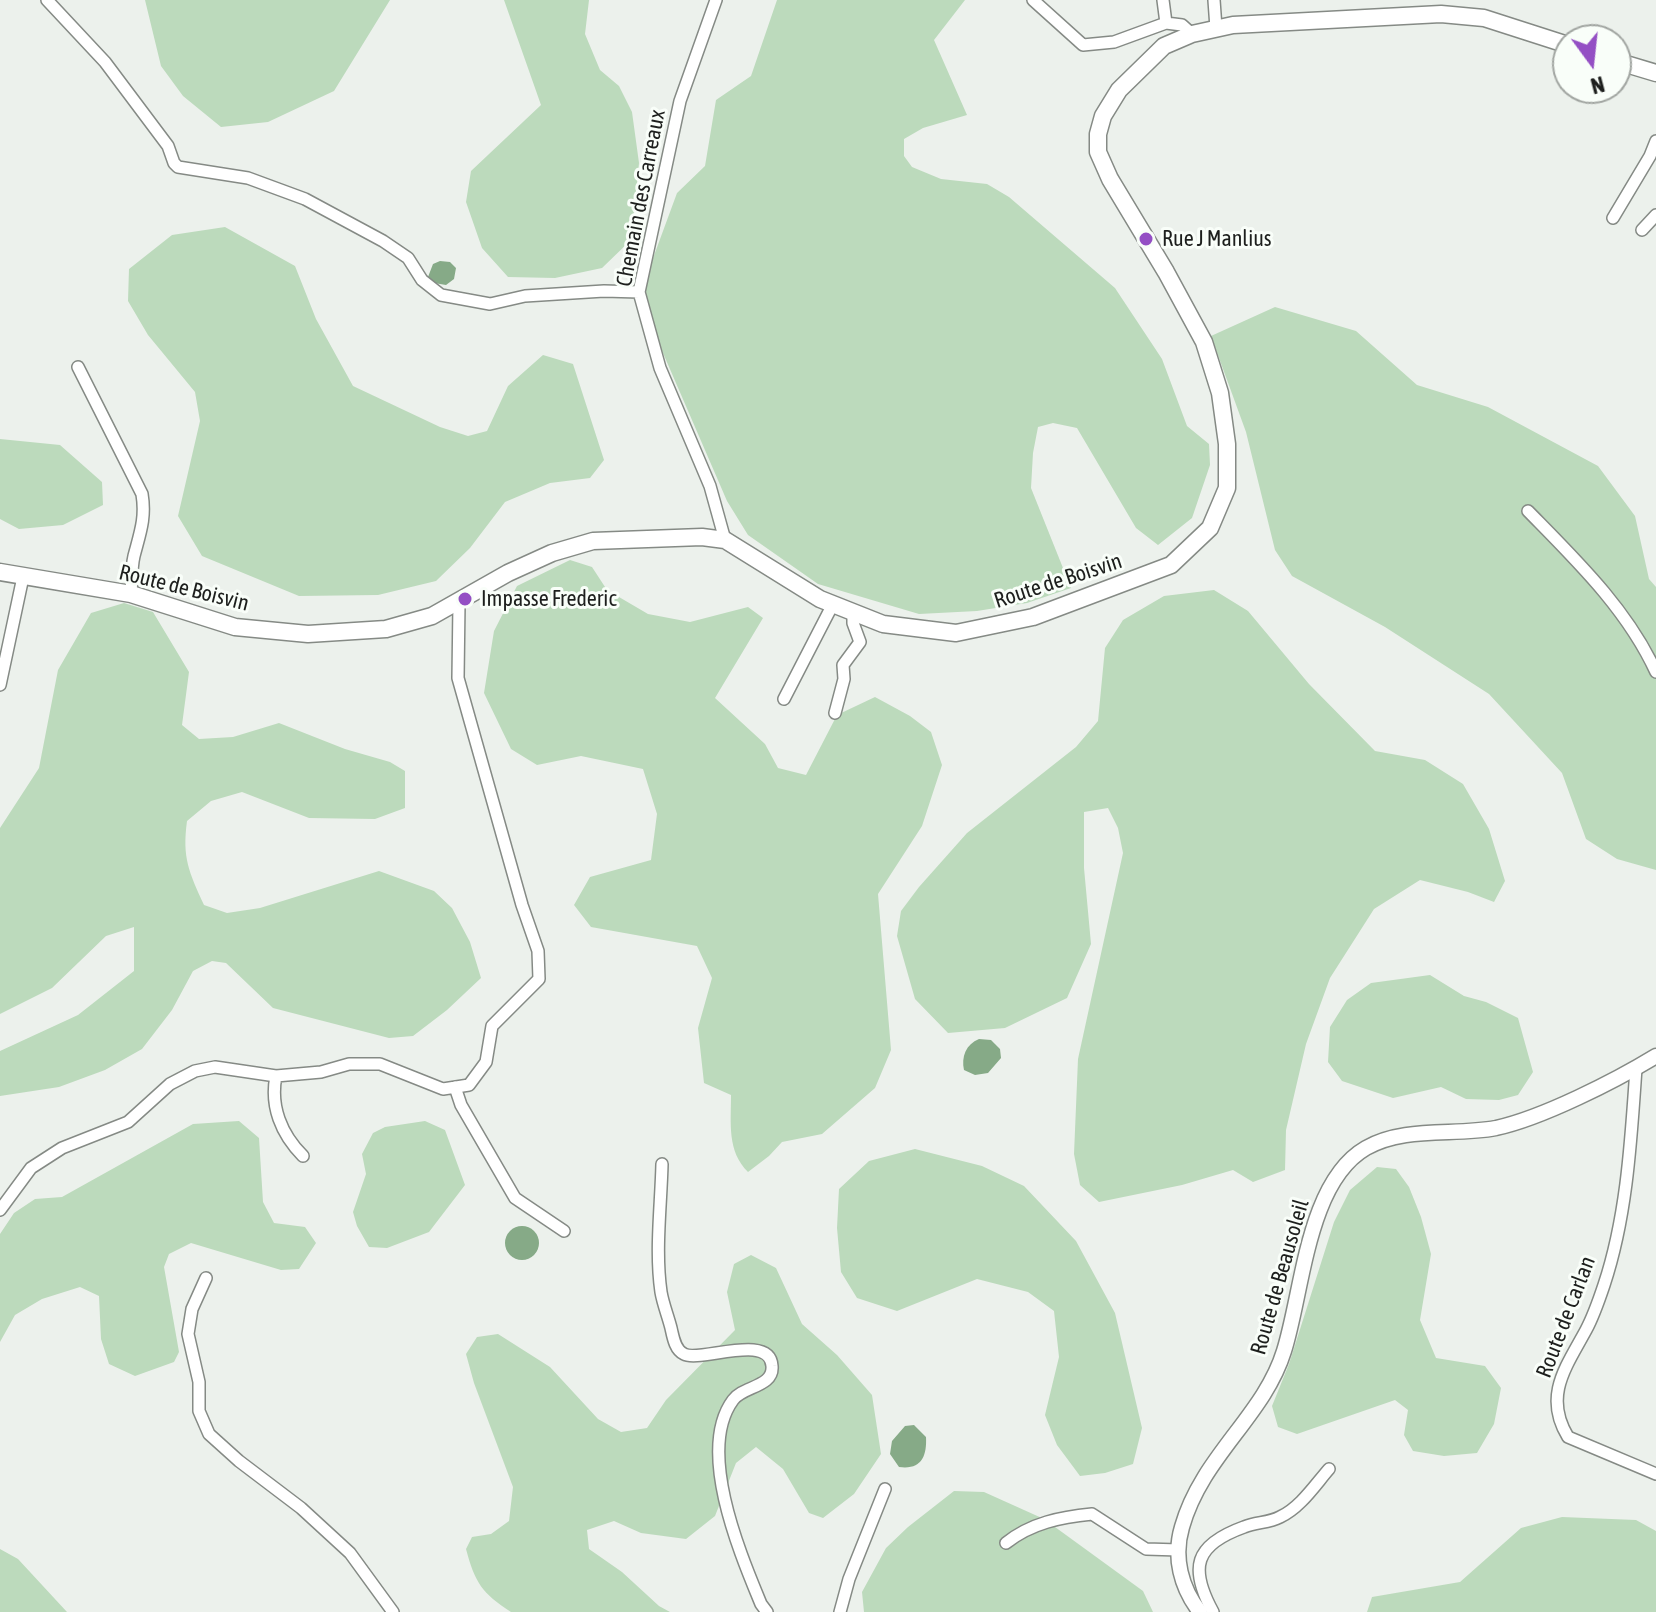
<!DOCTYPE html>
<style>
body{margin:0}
#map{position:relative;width:1656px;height:1612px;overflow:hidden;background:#ecf1ec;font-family:"Asap Condensed",sans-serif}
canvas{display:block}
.north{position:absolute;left:1552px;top:24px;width:80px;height:80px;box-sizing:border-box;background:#f9fef9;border:2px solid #a1a5a1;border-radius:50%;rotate:165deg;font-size:22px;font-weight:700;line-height:32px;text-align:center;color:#1d1f1d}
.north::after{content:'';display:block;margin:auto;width:28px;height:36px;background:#944fc4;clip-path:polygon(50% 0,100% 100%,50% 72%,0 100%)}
</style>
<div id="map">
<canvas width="1656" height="1612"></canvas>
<div class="north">N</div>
</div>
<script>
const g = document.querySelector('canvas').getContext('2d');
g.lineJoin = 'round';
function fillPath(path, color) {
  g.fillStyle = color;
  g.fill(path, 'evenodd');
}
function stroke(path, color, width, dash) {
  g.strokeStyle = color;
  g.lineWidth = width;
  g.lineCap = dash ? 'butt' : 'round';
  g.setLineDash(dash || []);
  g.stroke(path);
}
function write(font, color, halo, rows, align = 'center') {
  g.font = font + ' "Asap Condensed",sans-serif';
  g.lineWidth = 6;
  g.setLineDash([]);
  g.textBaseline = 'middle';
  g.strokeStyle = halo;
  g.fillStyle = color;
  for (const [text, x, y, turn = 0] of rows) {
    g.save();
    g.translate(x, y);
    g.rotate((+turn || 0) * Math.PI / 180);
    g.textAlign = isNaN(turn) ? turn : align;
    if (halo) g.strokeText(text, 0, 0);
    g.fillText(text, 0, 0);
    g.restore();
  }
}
fillPath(new Path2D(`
 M 145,0 L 390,0 L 334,91 L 268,122 L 221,127 L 183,96 L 161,66 Z
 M 504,0 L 589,0 L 585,34 L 600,70 L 619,86 L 632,112 L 639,163 L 631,240 L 602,268 L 555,278 L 508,277 L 482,248 L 466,202 L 471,171 L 541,105 Z
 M 777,0 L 965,0 L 934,40 L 967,115 L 923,128 L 904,139 L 904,156 L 912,167 L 941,179 L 987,184 L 1009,197 L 1115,288 L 1162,359 L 1187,426 L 1209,444 L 1210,465 L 1192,518 L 1158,545 L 1136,528 L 1077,428 L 1053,423 L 1038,427 L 1033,453 L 1031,488 L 1071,588 L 1027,603 L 977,611 L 919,614 L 818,584 L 748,535 L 727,501 L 647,316 L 645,280 L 677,193 L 705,166 L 716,100 L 751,76 Z
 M 225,227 L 295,266 L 316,319 L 353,386 L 440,427 L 468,436 L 487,431 L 508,386 L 543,355 L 573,364 L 604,460 L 590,478 L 550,483 L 505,502 L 470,548 L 436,581 L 378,595 L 299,596 L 202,556 L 178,516 L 200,421 L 195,392 L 148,335 L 128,301 L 129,269 L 172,235 Z
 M 1275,307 L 1356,331 L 1417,385 L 1488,407 L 1598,466 L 1635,516 L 1649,579 L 1656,587 L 1656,870 L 1617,859 L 1586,839 L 1562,773 L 1489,694 L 1385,627 L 1292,576 L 1275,550 L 1246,432 L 1211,336 Z
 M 0,439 L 60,445 L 102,482 L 103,505 L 63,525 L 19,529 L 0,519 Z
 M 570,560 L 592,567 L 607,590 L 648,614 L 690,622 L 748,607 L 763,618 L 715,698 L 765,744 L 778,768 L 806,775 L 837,715 L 875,697 L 910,716 L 931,732 L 942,765 L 922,826 L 878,894 L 891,1050 L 875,1088 L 822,1134 L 782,1142 L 769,1156 L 748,1172 C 727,1151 731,1124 731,1095 L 704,1083 L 698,1028 L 712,978 L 697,946 L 591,927 L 574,905 L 590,877 L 651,860 L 657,814 L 643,769 L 581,756 L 537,765 L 511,749 L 484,693 L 494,631 L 517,586 Z
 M 1214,590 L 1248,611 L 1309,684 L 1375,751 L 1425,760 L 1463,784 L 1489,829 L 1505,881 L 1494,902 L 1468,892 L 1420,880 L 1374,909 L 1330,978 L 1306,1044 L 1286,1130 L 1285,1170 L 1253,1182 L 1233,1170 L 1182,1185 L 1099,1202 L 1080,1185 L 1074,1154 L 1078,1059 L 1123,853 L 1118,828 L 1108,808 L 1084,812 L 1084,868 L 1091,944 L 1067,998 L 1005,1028 L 948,1033 L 915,999 L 897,936 L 901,911 L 919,887 L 967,833 L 1076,747 L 1098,721 L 1105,648 L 1123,620 L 1164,596 Z
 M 124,603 L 153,612 L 189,672 L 182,725 L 199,739 L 233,737 L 279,723 L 345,749 L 390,762 L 405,771 L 405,808 L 375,819 L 309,818 L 242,792 L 211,801 L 187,821 C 182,858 189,872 204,905 L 227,913 L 260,908 L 379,871 L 434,891 L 452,908 L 470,942 L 481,978 L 447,1010 L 413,1036 L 389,1038 L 273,1008 L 226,963 L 212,961 L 193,971 L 172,1010 L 142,1049 L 105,1070 L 59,1087 L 0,1096 L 0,1051 L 78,1015 L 134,971 L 134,927 L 106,936 L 52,988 L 0,1014 L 0,828 L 39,768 L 58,670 L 91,613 Z
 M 1430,975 L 1464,996 L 1486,1002 L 1518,1018 L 1533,1072 L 1518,1095 L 1499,1100 L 1466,1099 L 1441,1087 L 1393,1098 L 1342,1081 L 1328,1062 L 1330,1027 L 1347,1000 L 1371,983 Z
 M 239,1121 L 259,1138 L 263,1202 L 274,1223 L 305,1227 L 316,1243 L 299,1269 L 281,1270 L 191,1243 L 169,1254 L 164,1267 L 179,1352 L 174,1362 L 135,1376 L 109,1364 L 101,1339 L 99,1296 L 80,1287 L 42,1299 L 15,1315 L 0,1342 L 0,1234 L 14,1213 L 35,1199 L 62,1197 L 193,1124 Z
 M 425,1121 L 445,1130 L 465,1185 L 429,1232 L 387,1248 L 369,1247 L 357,1226 L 353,1212 L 366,1174 L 362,1154 L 373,1133 L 385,1127 Z
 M 915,1149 L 982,1166 L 1024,1186 L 1076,1241 L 1115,1313 L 1142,1428 L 1133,1464 L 1105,1473 L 1080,1476 L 1057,1445 L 1045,1415 L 1059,1357 L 1054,1311 L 1028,1292 L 977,1279 L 897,1311 L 857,1298 L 841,1272 L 837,1228 L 839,1189 L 869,1161 Z
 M 1377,1167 L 1396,1169 L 1409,1187 L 1421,1217 L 1431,1254 L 1420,1320 L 1436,1358 L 1485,1366 L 1501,1388 L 1494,1424 L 1477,1453 L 1444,1456 L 1413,1451 L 1404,1435 L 1408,1410 L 1395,1400 L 1297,1434 L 1278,1427 L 1272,1406 L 1289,1364 L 1334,1222 L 1350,1190 Z
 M 751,1255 L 776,1268 L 802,1324 L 837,1355 L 872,1395 L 881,1454 L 854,1494 L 823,1518 L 809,1513 L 783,1469 L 756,1447 L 736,1463 L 715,1516 L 686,1539 L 641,1533 L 614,1521 L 587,1530 L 589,1549 L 622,1572 L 659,1606 L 670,1612 L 511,1612 C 482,1593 475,1583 466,1549 L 472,1537 L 491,1534 L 509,1521 L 513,1487 L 474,1383 L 466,1354 L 477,1337 L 498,1334 L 550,1367 L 598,1419 L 621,1432 L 647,1428 L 666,1400 L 735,1330 L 727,1292 L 734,1264 Z
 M 954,1491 L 984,1492 L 1044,1519 L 1143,1591 L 1153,1612 L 864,1612 L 862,1592 L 886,1548 L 908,1527 Z
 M 1562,1517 L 1636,1520 L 1656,1531 L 1656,1612 L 1367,1612 L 1372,1597 L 1460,1582 L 1521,1528 Z
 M 0,1549 L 18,1559 L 67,1612 L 0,1612 Z`), '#bcdabc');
fillPath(new Path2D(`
 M 440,261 L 450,262 L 456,268 L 454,279 L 446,285 L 434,283 L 428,277 L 433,264 Z
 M 979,1039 L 991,1040 L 1000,1049 L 1001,1058 L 988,1073 L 975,1075 L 964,1070 C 961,1057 966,1044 979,1039 Z
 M505 1243a17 17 0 1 1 34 0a17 17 0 1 1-34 0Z
 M 914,1425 L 926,1437 C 927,1457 921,1470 899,1467 L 890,1454 L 892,1441 L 905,1426 Z`), '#86aa87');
const minor = new Path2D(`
 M 47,0 L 105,62 L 168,146 L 174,163 L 178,167 L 248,178 L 305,199 L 383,241 L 408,258 L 422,280 L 441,295 L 490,304 L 525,296 L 604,291 L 639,292
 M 716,0 L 680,101 L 639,292 L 660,368 L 710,486 L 725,540
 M 1033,0 L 1083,45 L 1114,42 L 1166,23 L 1182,25 L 1192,34
 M 1163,0 L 1166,23
 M 1214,0 L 1216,28
 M 1613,218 L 1650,156 L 1656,141
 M 1642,230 L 1656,215
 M 78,367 L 142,494 C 146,518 140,533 134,556 C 131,569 132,582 131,594
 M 1528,511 C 1576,560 1627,609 1656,672
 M 0,685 L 23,577
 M 784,699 L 833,604
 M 835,713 L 844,679 L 843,665 L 860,642 L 853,623 L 853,612
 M 1636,1068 C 1631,1140 1627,1216 1604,1285 C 1599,1300 1593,1317 1586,1330 C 1566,1367 1543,1396 1568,1437 L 1656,1474
 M 276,1076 C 270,1106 281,1134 303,1156
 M 455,1087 L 461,1105 L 515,1198 L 564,1231
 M 662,1164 C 661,1206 655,1251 661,1292 C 663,1304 668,1316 671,1328 C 673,1337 675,1350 684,1354 C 699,1363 770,1332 772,1366 C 774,1387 743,1386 733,1400 C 696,1450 740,1553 761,1604 L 767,1612
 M 0,1210 L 31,1168 L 62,1148 L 128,1122 L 170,1084 L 195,1071 L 215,1067 L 276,1076 L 321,1072 L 349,1064 L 380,1064 L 443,1089 L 469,1085 L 486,1062 L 492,1026 L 539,979 L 538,951 L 522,905 L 458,678 L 459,603
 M 206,1278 L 192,1309 L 188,1334 L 199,1382 L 199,1411 L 209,1434 L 239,1461 L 301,1508 L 350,1553 L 393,1612
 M 1006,1543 C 1031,1523 1061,1517 1092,1514 L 1146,1549 L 1179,1550
 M 840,1612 L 849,1579 L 885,1489
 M 1213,1612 C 1189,1568 1194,1545 1244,1527 C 1256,1522 1269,1523 1280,1517 C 1300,1508 1315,1485 1329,1469`);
const tertiary = new Path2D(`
 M 1200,1612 C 1181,1588 1173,1557 1182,1527 C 1202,1456 1264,1416 1284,1351 C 1303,1291 1307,1182 1366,1148 C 1404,1126 1454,1136 1496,1128 C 1542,1118 1615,1081 1656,1056`);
const secondary = new Path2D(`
 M 1616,61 L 1656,73
 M 0,572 L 131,594 L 235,627 L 308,634 L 386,629 L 432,616 L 508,573 L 552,553 L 593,541 L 702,537 L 725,540 L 820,599 L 883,624 L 956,633 L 1033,617 L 1171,565 L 1210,528 L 1227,488 L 1227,444 L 1220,393 L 1204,342 L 1166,272 L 1110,179 L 1098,152 L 1098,134 L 1103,116 L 1119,90 L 1164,46 L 1192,34 L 1233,25 L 1441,14 L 1484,18 L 1568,45`);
stroke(minor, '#858a85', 14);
stroke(tertiary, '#858a85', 17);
stroke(secondary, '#858a85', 19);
stroke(minor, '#fff', 11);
stroke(tertiary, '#fff', 14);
stroke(secondary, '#fff', 16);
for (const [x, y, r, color] of [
 [1146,239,8,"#944fc4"],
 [465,599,8,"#944fc4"]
]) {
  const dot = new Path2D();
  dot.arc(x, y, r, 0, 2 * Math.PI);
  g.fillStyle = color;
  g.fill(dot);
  stroke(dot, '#f9fef9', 3);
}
write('22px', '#1d1f1d', '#f9fef9', [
 ["Chemain des Carreaux",641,198,-79],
 ["Route de Boisvin",1058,581,-18],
 ["Route de Boisvin",184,588,14],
 ["Route de Beausoleil",1280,1277,-74],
 ["Route de Carlan",1566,1317,-69]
]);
write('22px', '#1d1f1d', '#f9fef9', [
 ["Rue J Manlius",1162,239],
 ["Impasse Frederic",481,599]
], 'left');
</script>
